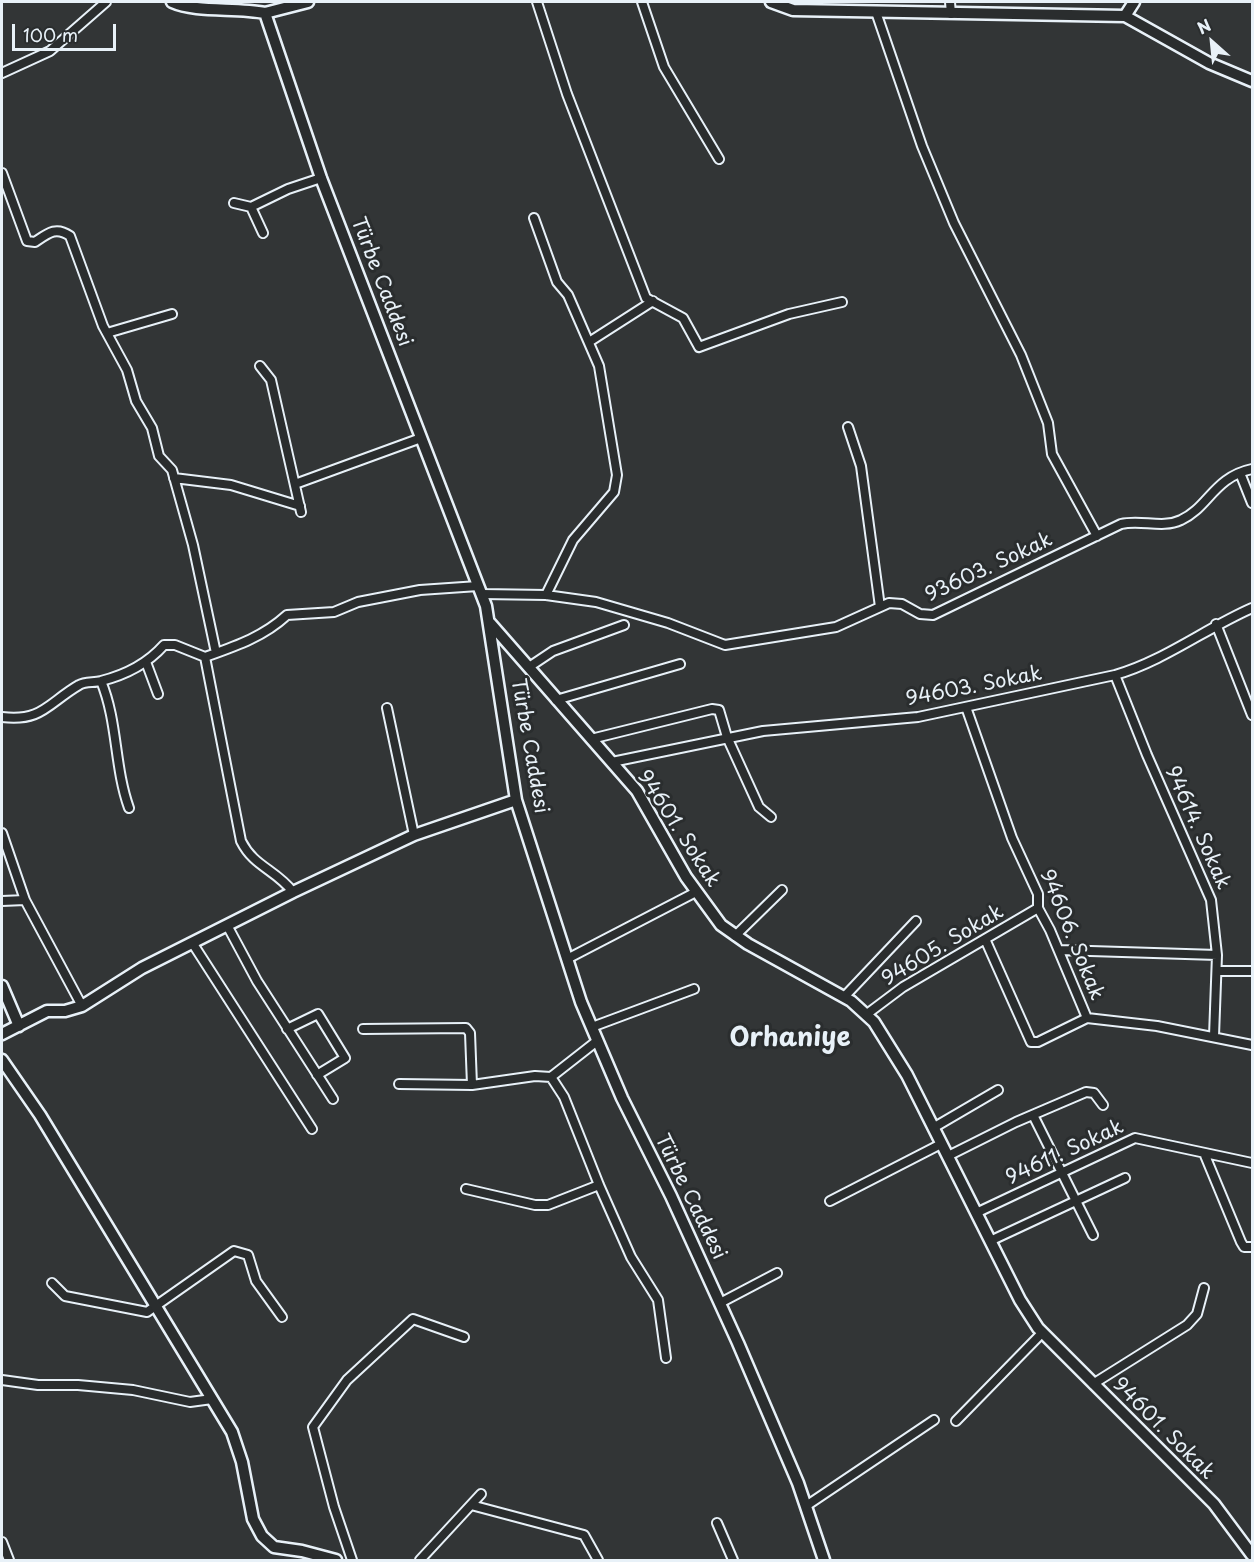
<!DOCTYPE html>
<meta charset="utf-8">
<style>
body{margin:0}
#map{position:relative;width:1254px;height:1562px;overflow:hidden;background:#323536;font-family:"Playpen Sans",sans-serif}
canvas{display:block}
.frame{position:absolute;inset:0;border:3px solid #e8f1f8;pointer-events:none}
.north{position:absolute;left:1182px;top:12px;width:60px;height:60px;-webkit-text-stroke:4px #2a2d2e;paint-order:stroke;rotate:333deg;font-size:16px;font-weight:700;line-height:24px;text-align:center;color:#e8f1f8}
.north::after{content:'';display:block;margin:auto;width:21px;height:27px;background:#e8f1f8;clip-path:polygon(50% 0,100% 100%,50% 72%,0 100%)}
.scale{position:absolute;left:12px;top:24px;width:104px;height:27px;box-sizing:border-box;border:3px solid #e8f1f8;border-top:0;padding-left:8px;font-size:18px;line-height:21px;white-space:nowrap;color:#e8f1f8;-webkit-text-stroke:4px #2a2d2e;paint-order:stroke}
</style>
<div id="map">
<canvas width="1254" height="1562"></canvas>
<div class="frame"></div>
<div class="north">N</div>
<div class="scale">100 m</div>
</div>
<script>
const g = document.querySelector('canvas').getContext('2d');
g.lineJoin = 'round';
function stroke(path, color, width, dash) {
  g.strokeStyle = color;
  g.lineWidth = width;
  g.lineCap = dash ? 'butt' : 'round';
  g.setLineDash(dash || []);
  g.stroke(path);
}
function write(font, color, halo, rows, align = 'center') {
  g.font = font + ' "Playpen Sans",sans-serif';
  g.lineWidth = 6;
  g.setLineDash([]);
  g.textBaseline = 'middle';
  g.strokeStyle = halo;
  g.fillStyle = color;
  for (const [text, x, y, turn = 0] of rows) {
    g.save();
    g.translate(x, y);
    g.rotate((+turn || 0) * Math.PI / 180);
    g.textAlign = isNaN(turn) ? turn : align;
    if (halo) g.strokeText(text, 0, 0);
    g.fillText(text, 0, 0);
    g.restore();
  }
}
const street = new Path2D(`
 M 537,2 L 567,94 L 646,298 L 683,318 L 699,347 L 789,314 L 842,302
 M 642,2 L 664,67 L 719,159
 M 950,2 L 951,14
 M 876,12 L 922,146 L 954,223 L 1021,355 L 1048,423 L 1052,454 L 1097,536
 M 2,73 L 50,51 L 106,2
 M 2,173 L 27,241 L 35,242 C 48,233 56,226 70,236 L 103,326 L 127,370 L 136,401 L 152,428 L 159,456 L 172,470 L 193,545 L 216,653
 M 234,203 L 251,207 L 288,189 L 321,178
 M 251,207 L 263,233
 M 534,218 L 557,282 L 568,295 L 599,366 L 617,475 L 614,492 L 573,540 L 546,595
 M 107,333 L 172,314
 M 589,342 L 653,301
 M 260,366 L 271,380 L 301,512
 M 848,427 L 861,466 L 880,607
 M 1240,473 L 1252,503
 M 174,478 L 231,485 L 300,506
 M 295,484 L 421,438
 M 482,594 L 546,595 L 596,602 L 668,623 L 725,645 L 836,627 L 889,603 L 902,604 L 920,614 L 933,615 L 1121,524 C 1141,519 1162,529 1181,520 C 1208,508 1214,477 1252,469
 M 1216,624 L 1252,715
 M 205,657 L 241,841 C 254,867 275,869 293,892
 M 146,662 L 158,694
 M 529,667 L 553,651 L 624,625
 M 1115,675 L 1147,755 L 1211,900 L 1217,955 L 1214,1036
 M 101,681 C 118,722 114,766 129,808
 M 556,700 L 680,664
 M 966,707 L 1012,838 L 1038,894 L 1038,908 L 1050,930 L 1087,1018 L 1157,1026 L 1252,1045
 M 387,708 L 414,835
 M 2,717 C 42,722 48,703 79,685 C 85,681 94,683 101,681 C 125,675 148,663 164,645 L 175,645 L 205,657 C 236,646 263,637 287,615 L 334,612 L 358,602 L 420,590 L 478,586
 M 591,739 L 712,709 L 719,710 L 727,737 L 759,807 L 771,817
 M 612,762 L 763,731 L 918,717 L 1115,675 C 1164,661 1206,628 1252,608
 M 2,833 L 25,900 L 82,1006
 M 2,901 L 25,900
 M 228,927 L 257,981 L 333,1099
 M 735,936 L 782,890
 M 985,939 L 1031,1042 L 1038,1042 L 1087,1018
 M 193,944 L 312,1129
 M 1059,950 L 1217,955
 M 567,959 L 696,892
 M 1218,971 L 1252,971
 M 844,997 L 916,921
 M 867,1014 L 903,987 L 1038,908
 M 592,1027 L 694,989
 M 287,1029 L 318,1014 L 345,1058 L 317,1075
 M 363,1029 L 466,1028 L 470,1033 L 472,1085
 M 551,1077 L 564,1097 L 599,1185 L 631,1257 L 658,1300 L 666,1358
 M 399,1084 L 472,1085 L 535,1076 L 551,1077 L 597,1041
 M 1033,1115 L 1093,1235
 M 933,1128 L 998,1090
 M 1204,1153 L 1241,1242 L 1244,1247 L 1252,1247
 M 948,1156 L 1016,1122 L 1086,1092 L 1094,1093 L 1103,1105
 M 466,1189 L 535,1205 L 548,1205 L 599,1185
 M 830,1201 L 941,1144
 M 976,1213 L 1135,1138 L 1252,1163
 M 990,1241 L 1125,1178
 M 52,1283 L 65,1296 L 147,1312 L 234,1251 L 248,1255 L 256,1281 L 282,1317
 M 720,1303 L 777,1273
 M 2,1380 L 38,1385 L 78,1385 L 133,1390 L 190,1402 L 212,1399
 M 1093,1384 L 1187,1325 L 1197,1314 L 1204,1288
 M 956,1421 L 1042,1333
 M 471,1505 L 584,1535 L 598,1560
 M 806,1506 L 934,1420
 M 717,1523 L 733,1560
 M 2,1542 L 9,1560
 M 352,1560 L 334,1507 L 313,1427 L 347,1380 L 413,1319 L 464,1337
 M 420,1560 L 481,1494`);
const secondary = new Path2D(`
 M 172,2 C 196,13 236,7 265,13 L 321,178 L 486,606 L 516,800 L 581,1002 L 622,1098 L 671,1196 L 738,1343 L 798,1483 L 824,1560
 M 771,2 L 793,10 L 1125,16 L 1209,63 L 1252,81
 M 265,13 L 308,2
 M 1125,16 L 1134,2
 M 490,623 L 637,791 L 686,877 L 721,925 L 748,944 L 851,1001 L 874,1022 L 907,1075 L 1020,1300 L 1038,1328 L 1214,1504 L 1252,1555
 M 2,986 L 19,1026
 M 2,1034 L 47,1011 L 65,1011 L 82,1006 L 142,968 L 293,892 L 414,835 L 516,800
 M 2,1060 L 40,1115 L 232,1432 L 242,1462 L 253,1519 L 262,1536 L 274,1547 L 302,1551 L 336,1560`);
stroke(street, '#e8f1f8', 12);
stroke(secondary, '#e8f1f8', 15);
stroke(street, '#2a2d2e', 8);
stroke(secondary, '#2a2d2e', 10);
write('20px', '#e8f1f8', '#2a2d2e', [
 ["Türbe Caddesi",381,282,69],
 ["93603. Sokak",989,568,-25],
 ["94603. Sokak",974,687,-11],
 ["Türbe Caddesi",529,746,80],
 ["94614. Sokak",1197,828,66],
 ["94601. Sokak",678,829,57],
 ["94606. Sokak",1071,935,68],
 ["94605. Sokak",943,946,-31],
 ["94611. Sokak",1065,1153,-25],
 ["Türbe Caddesi",690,1197,64],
 ["94601. Sokak",1163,1429,45]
]);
write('bold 26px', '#e8f1f8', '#2a2d2e', [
 ["Orhaniye",790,1039]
]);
</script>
